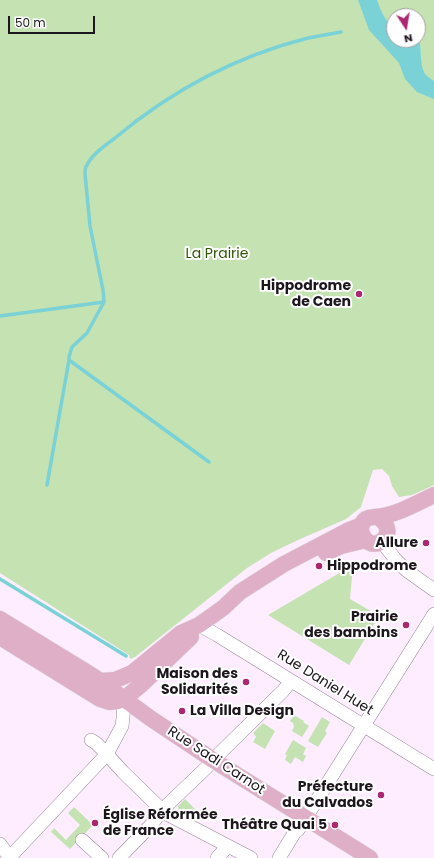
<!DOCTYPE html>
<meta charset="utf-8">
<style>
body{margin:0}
#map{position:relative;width:434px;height:858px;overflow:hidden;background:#fdedff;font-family:Poppins,sans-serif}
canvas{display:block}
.north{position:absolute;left:386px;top:8px;width:40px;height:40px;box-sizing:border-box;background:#fff;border:1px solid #a5a2a5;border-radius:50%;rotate:168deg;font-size:11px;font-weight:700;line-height:16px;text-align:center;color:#1d171d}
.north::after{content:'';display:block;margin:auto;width:14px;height:18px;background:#ab2771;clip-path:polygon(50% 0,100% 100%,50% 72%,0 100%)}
.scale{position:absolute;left:8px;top:16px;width:87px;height:18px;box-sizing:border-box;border:2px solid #1d171d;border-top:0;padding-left:5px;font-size:12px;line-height:14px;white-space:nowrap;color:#1d171d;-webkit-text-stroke:3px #fff;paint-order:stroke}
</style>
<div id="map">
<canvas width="434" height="858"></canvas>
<div class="north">N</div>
<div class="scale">50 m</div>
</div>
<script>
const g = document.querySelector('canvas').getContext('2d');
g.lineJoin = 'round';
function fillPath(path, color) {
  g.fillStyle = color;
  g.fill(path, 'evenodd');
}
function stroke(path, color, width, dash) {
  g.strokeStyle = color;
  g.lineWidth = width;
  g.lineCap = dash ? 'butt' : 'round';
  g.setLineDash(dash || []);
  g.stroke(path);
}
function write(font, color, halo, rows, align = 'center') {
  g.font = font + ' Poppins,sans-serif';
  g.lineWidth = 4;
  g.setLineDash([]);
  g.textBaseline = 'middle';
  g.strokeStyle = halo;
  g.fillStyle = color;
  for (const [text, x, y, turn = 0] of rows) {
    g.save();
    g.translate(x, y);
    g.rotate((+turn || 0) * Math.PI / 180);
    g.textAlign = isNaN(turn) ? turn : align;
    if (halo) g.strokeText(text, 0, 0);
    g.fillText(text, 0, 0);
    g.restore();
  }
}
fillPath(new Path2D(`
 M 0,0 L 434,0 L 434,485 L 412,495 L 399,497 L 392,486 L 389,476 L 382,469 L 373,470 L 361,507 L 346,519 L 298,540 L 271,553 L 247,568 L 135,657 L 130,659 L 129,655 L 0,573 ZM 394,16 L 418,16 L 418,40 L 394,40 Z
 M 353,565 L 350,599 L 379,616 L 349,665 L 268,615 Z
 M 294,715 L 304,721 L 303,722 L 309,726 L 302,737 L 292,731 L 294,727 L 293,723 L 290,721 Z
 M 322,717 L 330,722 L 325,731 L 327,733 L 318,747 L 308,741 Z
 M 263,723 L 275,731 L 265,749 L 253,742 L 256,737 L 253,733 Z
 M 293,740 L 306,748 L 303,754 L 306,756 L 303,762 L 295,757 L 291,764 L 285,760 L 287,755 L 285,754 Z
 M 185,799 L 198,812 L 194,819 L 179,811 L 178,806 Z
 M 74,807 L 93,825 L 70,849 L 51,832 L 54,828 L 66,840 L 80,825 L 68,813 Z`), '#c4e2b2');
fillPath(new Path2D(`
 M 358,0 L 377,0 C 380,9 385,22 394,27 L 394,40 L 416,40 L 420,43 C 421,52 420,68 426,75 C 428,77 431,79 434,81 L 434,99 L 417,92 L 405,79 L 399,63 L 369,30 Z`), '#7ad2d7');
stroke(new Path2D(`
 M 0,316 L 104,302
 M 69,360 L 209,462
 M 47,485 L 69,360 L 69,357 L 72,347 L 87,333 L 104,302 L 103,290 L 90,226 L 85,174 C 85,171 85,167 87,165 C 92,154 106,145 115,138 C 171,91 237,56 308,38 C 319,36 330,34 341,32
 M 0,579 L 126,656`), '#7ad2d7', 3.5);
const minor = new Path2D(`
 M 381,541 L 396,560 L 406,570 L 434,590
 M 199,625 L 217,635 L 434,769
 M 91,740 L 96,743 L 104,751 L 123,772 L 165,813 L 251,858
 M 82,840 L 102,858
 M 0,844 L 10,858
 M 9,858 L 107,754 L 122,726 L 123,718 L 124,699
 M 119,858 L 152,824 L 162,810 L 206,768 L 219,754 L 283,691 L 291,681
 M 217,858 L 228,846
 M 279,858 L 295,832 L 298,830 C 343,758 388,686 434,614`);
const major = new Path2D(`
 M 377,517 C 386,521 391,531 384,539 C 366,557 348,518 374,517 C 395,516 415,504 434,495
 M 326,553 L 341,546 L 366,540
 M 0,619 L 93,676 L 150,718 L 213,760 L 370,858
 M 0,637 L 100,699 L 109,702 L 118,701 L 124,699 L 142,684 L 191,637
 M 100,681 L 115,680 L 132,673 L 181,633 L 199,625 L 223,608 L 240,592 L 284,564 L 347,531 L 362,525`);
stroke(minor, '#938595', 14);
stroke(major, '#dfdfdf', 17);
stroke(minor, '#fff', 13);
stroke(major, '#dfafc8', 16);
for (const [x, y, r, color] of [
 [359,294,4,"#ab2771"],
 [426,543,4,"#ab2771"],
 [319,566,4,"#ab2771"],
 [406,625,4,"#ab2771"],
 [246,682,4,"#ab2771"],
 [182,711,4,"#ab2771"],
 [381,795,4,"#ab2771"],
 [95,823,4,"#ab2771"],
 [335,825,4,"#ab2771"]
]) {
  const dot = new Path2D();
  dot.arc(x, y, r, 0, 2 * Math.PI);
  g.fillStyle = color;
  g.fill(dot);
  stroke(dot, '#fff', 1.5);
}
write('14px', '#2f5806', '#fff', [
 ["La Prairie",217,254]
]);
write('bold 14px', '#1d171d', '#fff', [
 ["Hippodrome",351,286],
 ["de Caen",351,302],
 ["Allure",418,543],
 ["Hippodrome",327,566,"left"],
 ["Prairie",398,617],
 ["des bambins",398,633],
 ["Maison des",238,674],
 ["Solidarités",238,690],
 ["La Villa Design",190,711,"left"],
 ["Préfecture",373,787],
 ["du Calvados",373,803],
 ["Église Réformée",103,815,"left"],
 ["de France",103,831,"left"],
 ["Théâtre Quai 5",327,825]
], 'right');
write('14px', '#1d171d', '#fff', [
 ["Rue Daniel Huet",325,683,32],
 ["Rue Sadi Carnot",216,761,33]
]);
</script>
